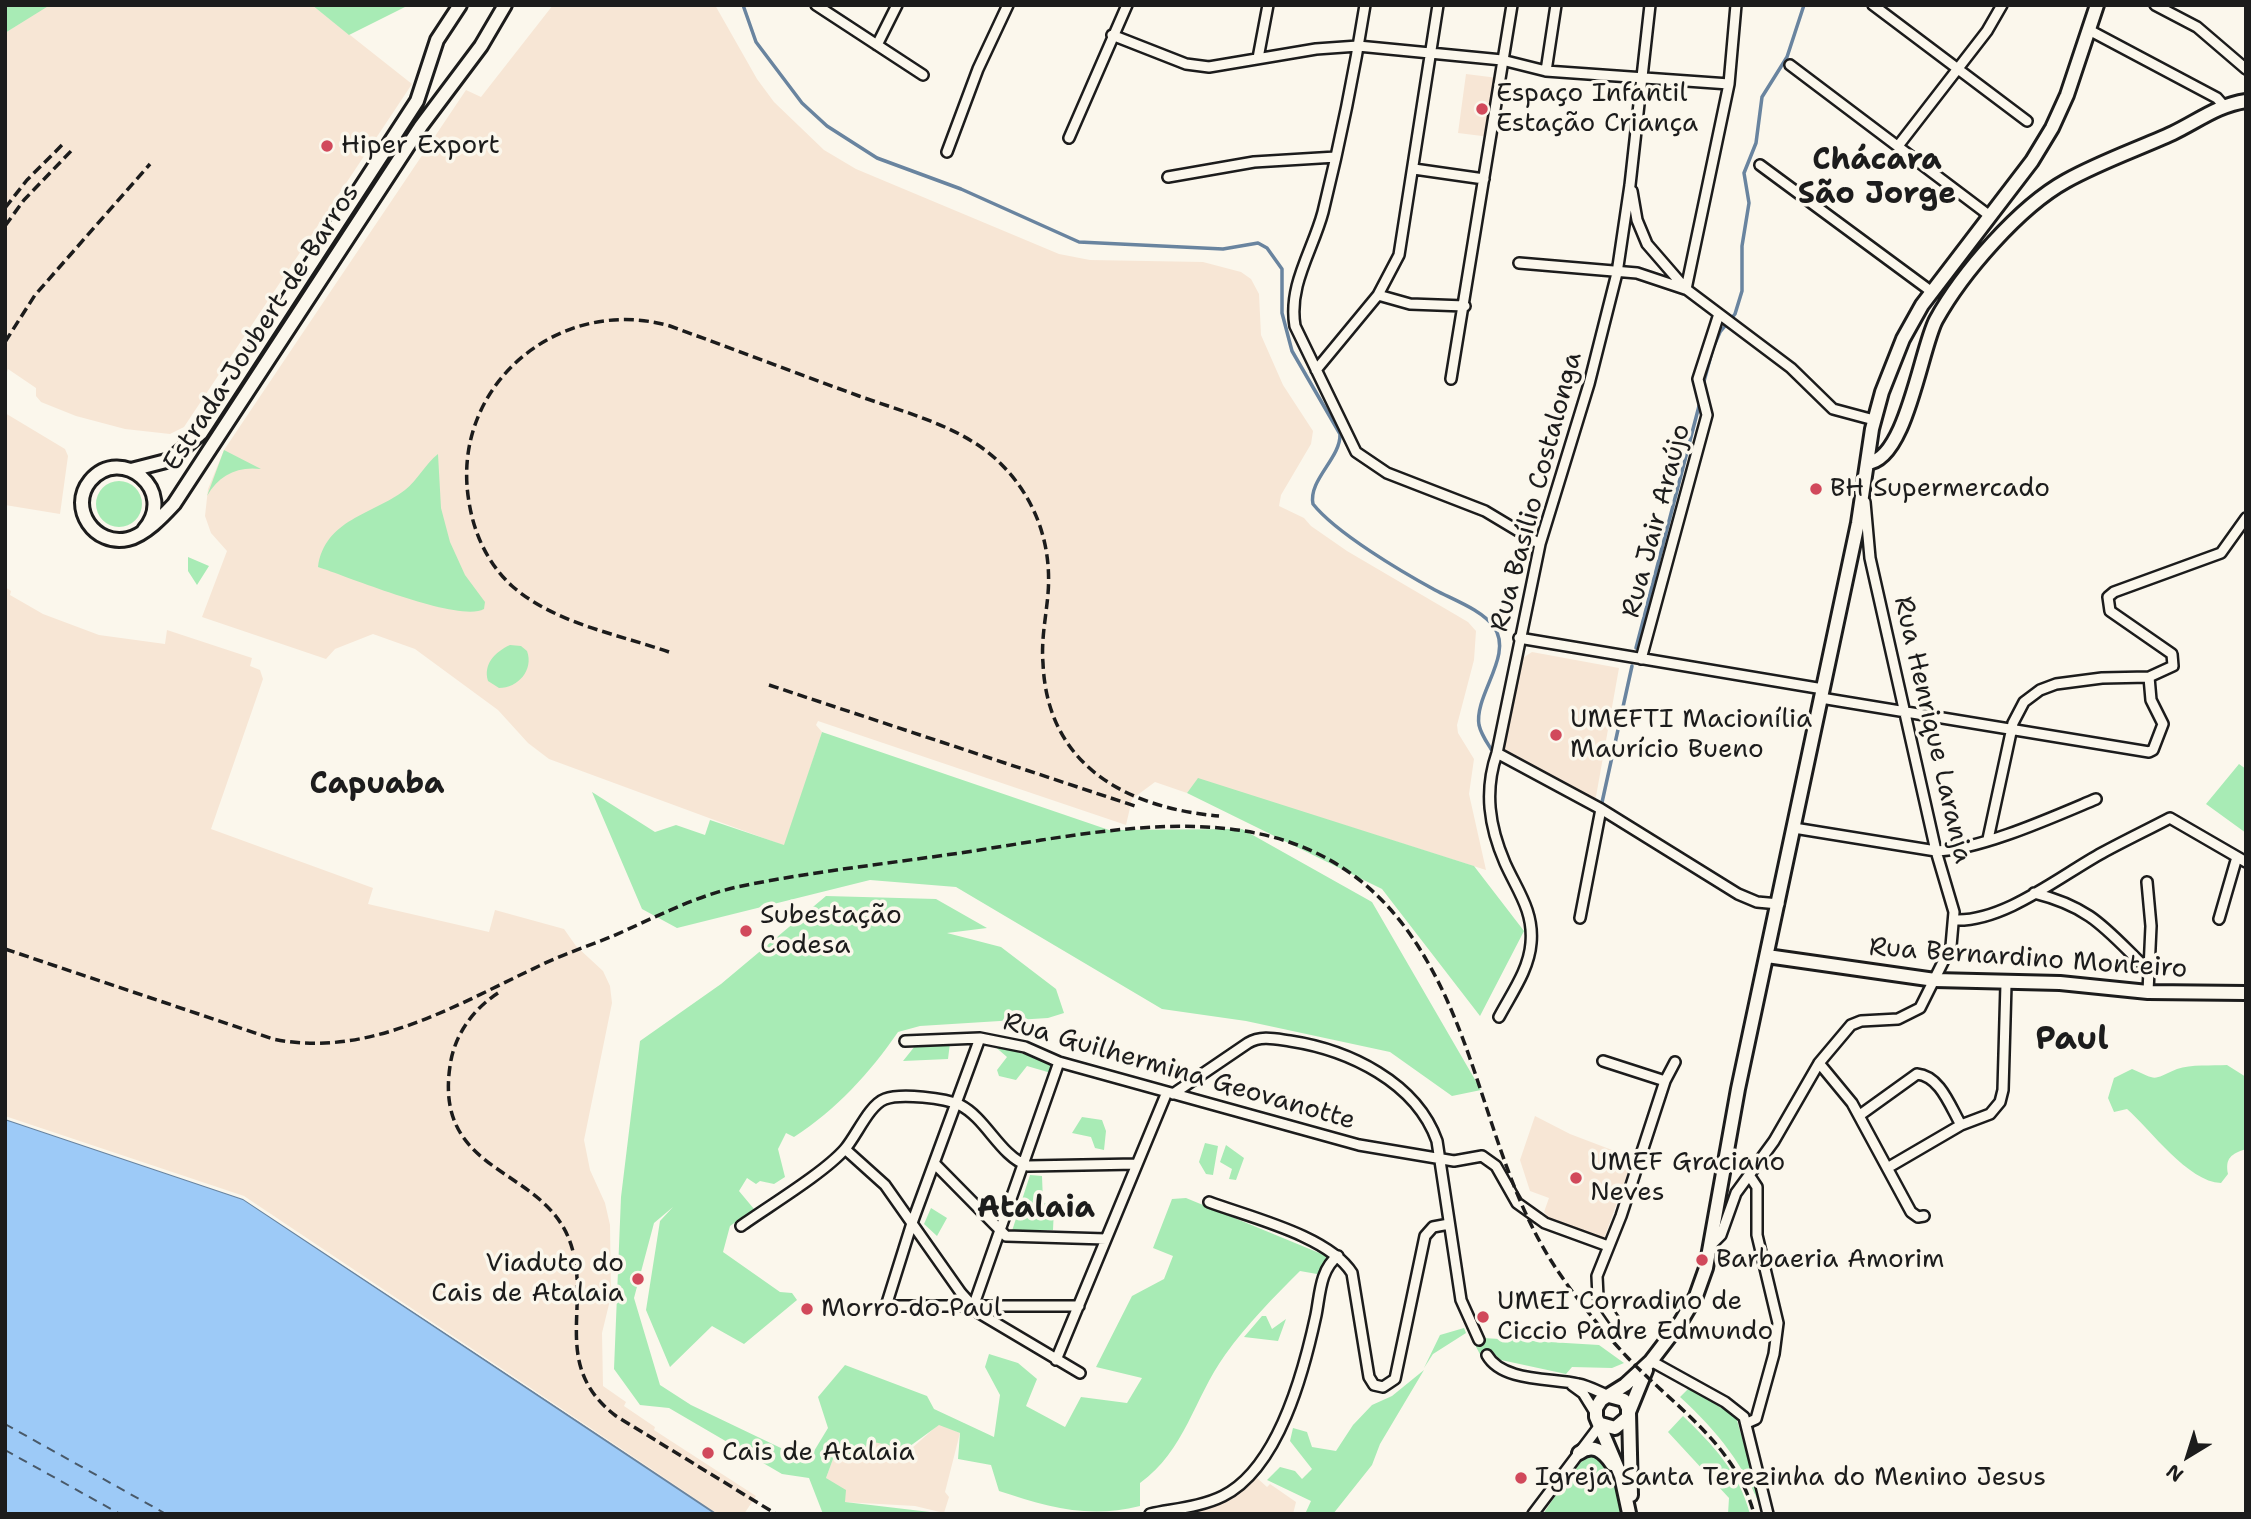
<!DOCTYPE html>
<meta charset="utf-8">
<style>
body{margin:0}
#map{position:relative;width:2251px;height:1519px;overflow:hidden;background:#fbf7ec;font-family:"Shantell Sans",sans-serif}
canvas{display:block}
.frame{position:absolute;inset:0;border:7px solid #1c1c1c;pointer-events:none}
.north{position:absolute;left:2153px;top:1421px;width:70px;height:70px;-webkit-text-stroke:5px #fbf7ec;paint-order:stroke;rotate:218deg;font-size:19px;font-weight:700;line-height:28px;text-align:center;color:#1c1c1c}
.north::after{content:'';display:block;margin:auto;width:24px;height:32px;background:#1c1c1c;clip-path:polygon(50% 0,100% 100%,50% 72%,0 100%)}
</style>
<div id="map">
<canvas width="2251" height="1519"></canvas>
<div class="frame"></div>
<div class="north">N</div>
</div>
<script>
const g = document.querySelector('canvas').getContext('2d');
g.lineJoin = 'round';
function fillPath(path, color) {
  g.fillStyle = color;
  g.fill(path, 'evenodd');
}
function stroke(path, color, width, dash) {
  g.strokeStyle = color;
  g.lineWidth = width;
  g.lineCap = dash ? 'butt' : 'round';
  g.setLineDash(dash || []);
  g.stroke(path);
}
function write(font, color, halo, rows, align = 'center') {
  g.font = font + ' "Shantell Sans",sans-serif';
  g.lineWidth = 7;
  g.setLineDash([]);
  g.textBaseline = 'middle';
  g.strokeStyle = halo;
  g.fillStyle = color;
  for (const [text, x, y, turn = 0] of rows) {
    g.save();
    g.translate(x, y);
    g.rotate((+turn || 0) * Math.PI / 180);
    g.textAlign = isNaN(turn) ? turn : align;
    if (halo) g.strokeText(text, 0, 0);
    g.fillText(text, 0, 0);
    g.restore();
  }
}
fillPath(new Path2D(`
 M 48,5 L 312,5 L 412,84 L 184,427 L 170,434 L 125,429 L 76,416 L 41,402 L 36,396 L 36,388 L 8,369 L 5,378 L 5,33 Z
 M 553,5 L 715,5 L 757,79 L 774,102 L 824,150 L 856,169 L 1059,254 L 1090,260 L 1203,262 L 1241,272 L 1251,279 L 1259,294 L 1261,335 L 1283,385 L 1313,431 L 1311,444 L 1281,495 L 1279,506 L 1304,518 L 1311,526 L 1347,551 L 1468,622 L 1476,631 L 1474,660 L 1457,725 L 1458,733 L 1474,759 L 1469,794 L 1486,870 L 1198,779 L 1187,793 L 1155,782 L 1132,799 L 1126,825 L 818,721 L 816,725 L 822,732 L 785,846 L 549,759 L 528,743 L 498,710 L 415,649 L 373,634 L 335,649 L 326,659 L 202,617 L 227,551 L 211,533 L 205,516 L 208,489 L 224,450 L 466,90 L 481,97 Z
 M 1466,74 L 1506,79 L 1498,138 L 1458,133 Z
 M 5,413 L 65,449 L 68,456 L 60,514 L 5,505 Z
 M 5,587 L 11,591 L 10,595 L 43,614 L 99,635 L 165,644 L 167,630 L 252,658 L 250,666 L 260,670 L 263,679 L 211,829 L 373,888 L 368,904 L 489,932 L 495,910 L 564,929 L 576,946 L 603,971 L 610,986 L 612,1003 L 584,1140 L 590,1170 L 605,1203 L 610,1225 L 611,1296 L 602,1333 L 603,1386 L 626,1402 L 624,1406 L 655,1427 L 654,1430 L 756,1496 L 744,1514 L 716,1514 L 243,1199 L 5,1119 Z
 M 1532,652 L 1619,668 L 1595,802 L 1503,750 L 1521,659 Z
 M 1535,1116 L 1570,1134 L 1633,1158 L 1604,1239 L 1554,1223 L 1544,1212 L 1549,1198 L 1530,1191 L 1520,1160 Z
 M 939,1424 L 960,1433 L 945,1492 L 949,1497 L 944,1513 L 915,1506 L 844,1502 L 826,1478 L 834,1456 L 870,1438 L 912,1448 Z
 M 1256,1477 L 1267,1487 L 1270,1484 L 1296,1502 L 1293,1514 L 1179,1514 L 1224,1503 L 1238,1495 Z`), '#f7e6d5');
fillPath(new Path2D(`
 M 5,5 L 50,5 L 5,33 Z
 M 312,5 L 409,5 L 349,35 Z
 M 224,450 L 261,469 C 237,466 219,475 207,496 Z
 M 438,454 L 441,508 L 450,542 L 465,575 L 485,602 L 484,609 C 459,623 349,577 318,567 C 325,519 372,515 405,490 C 418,480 425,464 438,454 Z
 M96 504a23 23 0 1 1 46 0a23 23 0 1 1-46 0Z
 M 188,557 L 209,566 L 197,585 L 188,571 Z
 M 510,645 L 521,646 L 527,651 C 534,670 518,688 499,688 L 488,681 C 483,664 495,652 510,645 Z
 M 822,732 L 1109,830 L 1242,829 L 1372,902 L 1481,1090 L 1452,1096 L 1390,1052 L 1246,1021 L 1162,1009 L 956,887 L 870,880 L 677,928 L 642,909 L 592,792 L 655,832 L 676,825 L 705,835 L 710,820 L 784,845 Z
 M 2239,764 L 2246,769 L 2246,833 L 2206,804 Z
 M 1198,778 L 1474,866 L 1524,931 L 1480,1016 L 1382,889 L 1187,793 Z
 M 826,896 L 936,899 L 987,928 L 947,933 L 1001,947 L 1056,989 L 1064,1013 L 1048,1018 L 920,1026 L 898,1032 C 869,1074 837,1109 794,1137 L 786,1133 L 778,1149 L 785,1177 L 774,1184 L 760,1181 L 756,1184 L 747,1178 L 739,1191 L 754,1209 L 730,1226 L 723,1252 L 780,1292 L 792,1293 L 797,1300 L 744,1344 L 712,1326 L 670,1367 L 646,1310 L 660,1221 L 673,1207 L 654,1223 L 634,1298 L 660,1385 L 691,1405 L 808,1461 L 828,1428 L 818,1397 L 845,1365 L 927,1396 L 934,1409 L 994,1437 L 1000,1395 L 985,1367 L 989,1354 L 1018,1363 L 1037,1379 L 1026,1406 L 1065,1427 L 1081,1397 L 1127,1403 L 1142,1378 L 1096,1367 L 1132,1296 L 1164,1279 L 1173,1256 L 1153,1248 L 1172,1199 L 1186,1198 L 1329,1257 L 1317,1274 L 1300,1271 C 1274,1297 1247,1324 1225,1355 C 1194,1398 1185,1451 1140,1483 L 1140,1506 C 1088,1519 1048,1507 999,1491 L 991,1465 L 958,1459 L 960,1433 L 939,1425 L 906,1449 L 869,1441 L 865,1449 L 833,1459 L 826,1478 L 846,1490 L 845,1502 L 947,1514 L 823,1514 L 809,1478 L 782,1474 L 669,1408 L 640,1405 L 614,1369 L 621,1197 L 640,1041 L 721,984 Z
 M 950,1043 L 948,1059 L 903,1061 L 915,1046 Z
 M 992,1044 L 1053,1063 L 1051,1073 L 1027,1066 L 1016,1080 L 999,1076 L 997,1070 L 1007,1057 Z
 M 2227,1065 L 2246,1077 L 2246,1149 C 2231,1154 2225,1158 2228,1174 L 2221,1183 C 2188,1182 2151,1130 2127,1109 L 2114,1112 L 2108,1098 L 2114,1078 L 2132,1069 C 2159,1081 2151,1080 2177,1069 C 2191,1064 2212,1066 2227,1065 Z
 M 1082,1117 L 1102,1120 L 1106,1131 L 1104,1150 L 1095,1148 L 1091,1137 L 1072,1133 Z
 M 1205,1143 L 1218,1146 L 1213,1175 L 1206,1174 L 1199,1162 Z
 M 1226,1145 L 1244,1158 L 1236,1180 L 1229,1179 L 1232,1169 L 1220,1162 Z
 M 1030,1175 L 1042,1176 L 1043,1202 L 1054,1208 L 1053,1230 L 1012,1231 Z
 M 931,1208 L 947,1218 L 937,1236 L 924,1224 Z
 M 1262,1316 L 1266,1316 L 1272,1329 L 1286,1319 L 1278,1341 L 1244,1337 Z
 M 1464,1328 L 1466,1333 L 1433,1354 L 1424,1368 L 1440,1335 Z
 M 1483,1338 L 1599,1345 L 1624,1363 L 1612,1368 L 1572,1367 L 1566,1374 L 1501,1360 L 1492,1352 L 1482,1358 L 1474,1343 Z
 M 1424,1370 L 1380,1444 L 1372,1465 L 1333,1514 L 1305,1514 L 1311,1501 L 1267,1480 L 1280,1467 L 1295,1471 L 1302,1479 L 1312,1469 L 1290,1441 L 1293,1428 L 1307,1432 L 1312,1447 L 1336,1451 L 1353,1425 L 1372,1405 L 1392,1396 Z
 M 1689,1388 L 1736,1417 L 1764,1514 C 1743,1464 1720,1434 1680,1397 Z
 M 1683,1416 C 1713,1445 1739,1472 1750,1514 L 1728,1514 L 1729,1498 L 1668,1432 Z
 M 1593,1454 C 1612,1463 1622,1494 1620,1514 L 1543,1514 C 1554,1499 1577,1459 1593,1454 Z`), '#a8ebb5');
const water = new Path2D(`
 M 5,1119 L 243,1199 L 716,1514 L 5,1514 Z`);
fillPath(water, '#9dcaf7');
stroke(water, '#69849f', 2);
fillPath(new Path2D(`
 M 5,1116 L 244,1196 L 719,1514 L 243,1199 L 5,1119 Z`), '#fbf7ec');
stroke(new Path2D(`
 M 743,5 L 756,42 L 802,103 L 827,126 L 877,158 L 961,189 L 1079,242 L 1223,249 L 1258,243 L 1267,248 L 1282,269 L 1282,313 L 1292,351 L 1340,434 C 1341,458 1308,480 1313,504 C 1336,533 1402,572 1435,590 C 1454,600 1482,610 1494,627 C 1514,655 1474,695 1479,725 C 1481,734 1486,741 1491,749
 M 1703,385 L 1713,348 L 1720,332 L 1735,314 L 1742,291 L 1742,246 L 1749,203 L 1744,173 L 1756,143 L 1762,97 L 1787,57 L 1804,5
 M 1636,648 L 1699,406
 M 1601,807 L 1632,666`), '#69849f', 3.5);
stroke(new Path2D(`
 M 5,1424 L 166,1514
 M 5,1450 L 120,1514`), '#495969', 2, [9, 7]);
const street = new Path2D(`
 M 816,5 L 923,75
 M 1365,5 C 1354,75 1340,143 1323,212 C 1313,250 1288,285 1295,326 L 1356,452 L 1387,473 L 1485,511 L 1540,544
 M 1873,5 L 2027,121
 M 2155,5 L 2197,27 L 2246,69
 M 2089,30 L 2217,98 L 2224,106
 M 1112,35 L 1186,64 L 1209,67 L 1316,49 L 1358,46 L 1502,60 L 1546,71 L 1729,84
 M 877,45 L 897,5
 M 1258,58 L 1268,5
 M 1790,65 L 1990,216
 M 1546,71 L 1556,5
 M 1069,138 L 1127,5
 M 1898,146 L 1987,31 L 2002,5
 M 947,152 L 978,69 L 1008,5
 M 1760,165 L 1932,292
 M 1414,169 L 1484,179
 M 1168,177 L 1254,162 L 1336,157
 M 1632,191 L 1637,220 L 1647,244 L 1686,289 L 1791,368 L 1833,409 L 1874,420
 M 1519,263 L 1637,273 L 1685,289
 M 1686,289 L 1729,84 L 1736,5
 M 1378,295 L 1410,304 L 1465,306
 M 1316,370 L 1378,295 L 1399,255 L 1438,5
 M 1451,379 L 1512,5
 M 1519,638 L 1823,689
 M 1641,659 L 1707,415 L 1698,379 L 1719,314
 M 1821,698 L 2149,752 L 2153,750 L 2163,724 L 2151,700 L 2149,677
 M 1497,753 L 1601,809 L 1738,894 L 1757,902 L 1779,904
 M 1794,828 L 1936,851 C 1980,850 2053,817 2096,799
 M 1988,839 L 2013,723 L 2024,702 L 2040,690 L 2056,684 L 2102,678 L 2149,677 L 2173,666 L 2172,654 L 2110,611 L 2108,597 L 2114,592 L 2221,553 L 2246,518
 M 2147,882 L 2151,926 L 2148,992
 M 2034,893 C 2094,908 2107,931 2150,972
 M 1580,918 L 1601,809
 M 2219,919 L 2237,857
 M 1955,920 C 2004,922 2060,876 2102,853 C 2124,841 2147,830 2170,818 L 2246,862
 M 1499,1017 C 1511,994 1529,970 1531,943 C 1534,911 1517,890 1505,863 C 1489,826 1484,791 1497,753 L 1540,544 L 1589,384 L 1617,273 L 1630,185 L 1650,5
 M 980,1038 L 912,1223 L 886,1306 L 1079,1306
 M 905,1041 L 980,1038 L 1025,1047 L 1059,1062 L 1359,1145 L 1454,1161 L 1482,1156 L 1496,1166 L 1517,1203 L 1545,1223 L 1608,1246
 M 1603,1061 L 1665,1081 L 1675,1062
 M 1819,1063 L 1852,1103 L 1911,1212 L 1918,1217 L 1924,1216
 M 1173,1094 L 1248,1043 C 1261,1035 1276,1039 1290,1041 C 1349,1050 1416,1082 1437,1141 L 1461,1300 L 1479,1340
 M 1860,1115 L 1917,1074 C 1940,1076 1950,1106 1961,1125
 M 845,1149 L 885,1185 L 961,1293 L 979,1313 L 1080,1373
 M 935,1164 L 1006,1236 L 1106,1239
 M 1889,1167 L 1961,1125 L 1990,1114 L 2000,1102 L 2003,1090 L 2006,984
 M 1209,1202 C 1249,1217 1329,1236 1352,1273 L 1369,1377 L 1374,1385 L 1383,1387 L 1395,1379 L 1425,1236 L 1433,1227 L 1449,1224
 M 741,1226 C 769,1206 824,1173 845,1149 C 857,1135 869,1105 885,1099 C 901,1093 945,1098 960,1105 C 987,1119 999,1155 1028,1166 L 1137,1164
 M 1710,1246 L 1721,1235 L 1736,1193 L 1774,1141 L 1819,1063 L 1851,1025 L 1861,1021 L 1898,1019 L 1920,1008 L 1951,946 L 1954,912 L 1936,851 L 1870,558 L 1865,502
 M 973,1307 L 1059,1062
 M 1614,1320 L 1598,1297 L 1597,1276 L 1621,1216 L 1665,1081
 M 1487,1355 C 1502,1382 1552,1378 1578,1384 C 1589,1386 1599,1392 1609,1396
 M 1056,1360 L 1167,1092
 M 1651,1361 L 1725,1402 L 1744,1417 L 1768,1514
 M 1572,1385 L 1583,1393 L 1596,1414
 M 1747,1423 L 1756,1419 L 1774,1354 L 1778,1323 L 1757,1235 L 1757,1187 L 1749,1175
 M 1150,1514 C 1173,1509 1201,1507 1223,1496 C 1279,1468 1304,1371 1316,1315 C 1320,1295 1320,1269 1338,1256
 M 1533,1514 L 1601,1424`);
const secondary = new Path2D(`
 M 1867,463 C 1906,461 1921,348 1936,320 C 1962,273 2019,207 2066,181 C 2100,162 2138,149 2173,133 C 2198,121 2218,105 2246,101
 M 131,470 L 170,460 L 201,433 L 417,101 L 437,40 L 460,5
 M 144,530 C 178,491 121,444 90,481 C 68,508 95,547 128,539 C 145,535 163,516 174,504 L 421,126 L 481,46 L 505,5
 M 1767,956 L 1935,980 L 2060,983 L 2148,992 L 2246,993
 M 1601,1424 L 1615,1428 L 1628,1417 L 1628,1408 L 1624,1400 L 1609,1396
 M 1579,1453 C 1593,1443 1603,1451 1612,1464
 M 1631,1495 L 1629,1412 L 1646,1370
 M 1629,1513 L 1621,1476 L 1596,1417 L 1596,1408 L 1601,1400 L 1625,1385 L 1651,1361 L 1680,1323 L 1696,1296 L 1706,1268 L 1738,1089 L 1858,523 L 1872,429 L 1882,392 L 1903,339 L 1922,305 L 2032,161 L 2052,128 L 2067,95 L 2097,5`);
stroke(street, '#1c1c1c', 14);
stroke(secondary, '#1c1c1c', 18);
stroke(street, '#fbf7ec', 9);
stroke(secondary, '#fbf7ec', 12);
stroke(new Path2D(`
 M 5,208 L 27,180 L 65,142
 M 5,226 L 24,200 L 73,149
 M 5,342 L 35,295 L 150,164
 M 669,652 C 617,634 554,623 512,586 C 488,564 474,534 469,502 C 449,386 559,294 670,326 C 733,349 796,373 859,396 C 906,413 965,427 1001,464 C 1036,499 1052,545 1048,594 C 1046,617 1041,640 1043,663 C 1047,766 1127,808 1219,816
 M 769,685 L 1135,806
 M 5,949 L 273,1039 C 368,1059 456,1005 539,966 C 563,954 589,946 613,936 C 654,918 693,897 737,887 C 814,871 894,863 973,851 C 1141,825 1324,780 1427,961 C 1481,1054 1493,1167 1550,1259 C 1572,1294 1600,1328 1628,1358 C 1675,1407 1736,1445 1754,1514
 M 498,993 C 472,1010 454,1036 450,1066 C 434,1174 540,1166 569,1239 C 594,1303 548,1364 616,1416 L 776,1514`), '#1c1c1c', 3.5, [10, 5]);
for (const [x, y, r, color] of [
 [1482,109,7,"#d1495b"],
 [327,146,7,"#d1495b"],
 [1816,489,7,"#d1495b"],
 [1556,735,7,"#d1495b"],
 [746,931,7,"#d1495b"],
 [1576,1178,7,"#d1495b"],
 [1702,1260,7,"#d1495b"],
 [638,1279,7,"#d1495b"],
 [807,1309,7,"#d1495b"],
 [1483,1317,7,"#d1495b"],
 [708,1453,7,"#d1495b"],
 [1521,1478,7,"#d1495b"]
]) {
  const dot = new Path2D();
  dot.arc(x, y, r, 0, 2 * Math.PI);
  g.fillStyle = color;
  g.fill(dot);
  stroke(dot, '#fbf7ec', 2.5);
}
write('26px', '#1c1c1c', '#fbf7ec', [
 ["Espaço Infantil",1496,94],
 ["Estação Criança",1496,124],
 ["Hiper Export",341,146],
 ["BH Supermercado",1830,489],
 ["UMEFTI Macionília",1570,720],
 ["Maurício Bueno",1570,750],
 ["Subestação",760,916],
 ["Codesa",760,946],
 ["UMEF Graciano",1590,1163],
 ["Neves",1590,1193],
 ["Barbaeria Amorim",1716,1260],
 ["Viaduto do",624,1264,"right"],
 ["Cais de Atalaia",624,1294,"right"],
 ["UMEI Corradino de",1497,1302],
 ["Ciccio Padre Edmundo",1497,1332],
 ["Morro do Paul",821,1309],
 ["Cais de Atalaia",722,1453],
 ["Igreja Santa Terezinha do Menino Jesus",1535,1478]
], 'left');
write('26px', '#1c1c1c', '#fbf7ec', [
 ["Estrada Joubert de Barros",262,328,-57],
 ["Rua Basílio Costalonga",1537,492,-75],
 ["Rua Jair Araújo",1657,521,-75],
 ["Rua Henrique Laranja",1932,730,77],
 ["Rua Bernardino Monteiro",2028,959,4],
 ["Rua Guilhermina Geovanotte",1179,1072,16]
]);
write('bold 30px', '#1c1c1c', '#fbf7ec', [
 ["Chácara",1877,161],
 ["São Jorge",1877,195],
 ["Capuaba",377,785],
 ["Atalaia",1036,1209]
]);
write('bold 33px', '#1c1c1c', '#fbf7ec', [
 ["Paul",2072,1040]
]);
</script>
